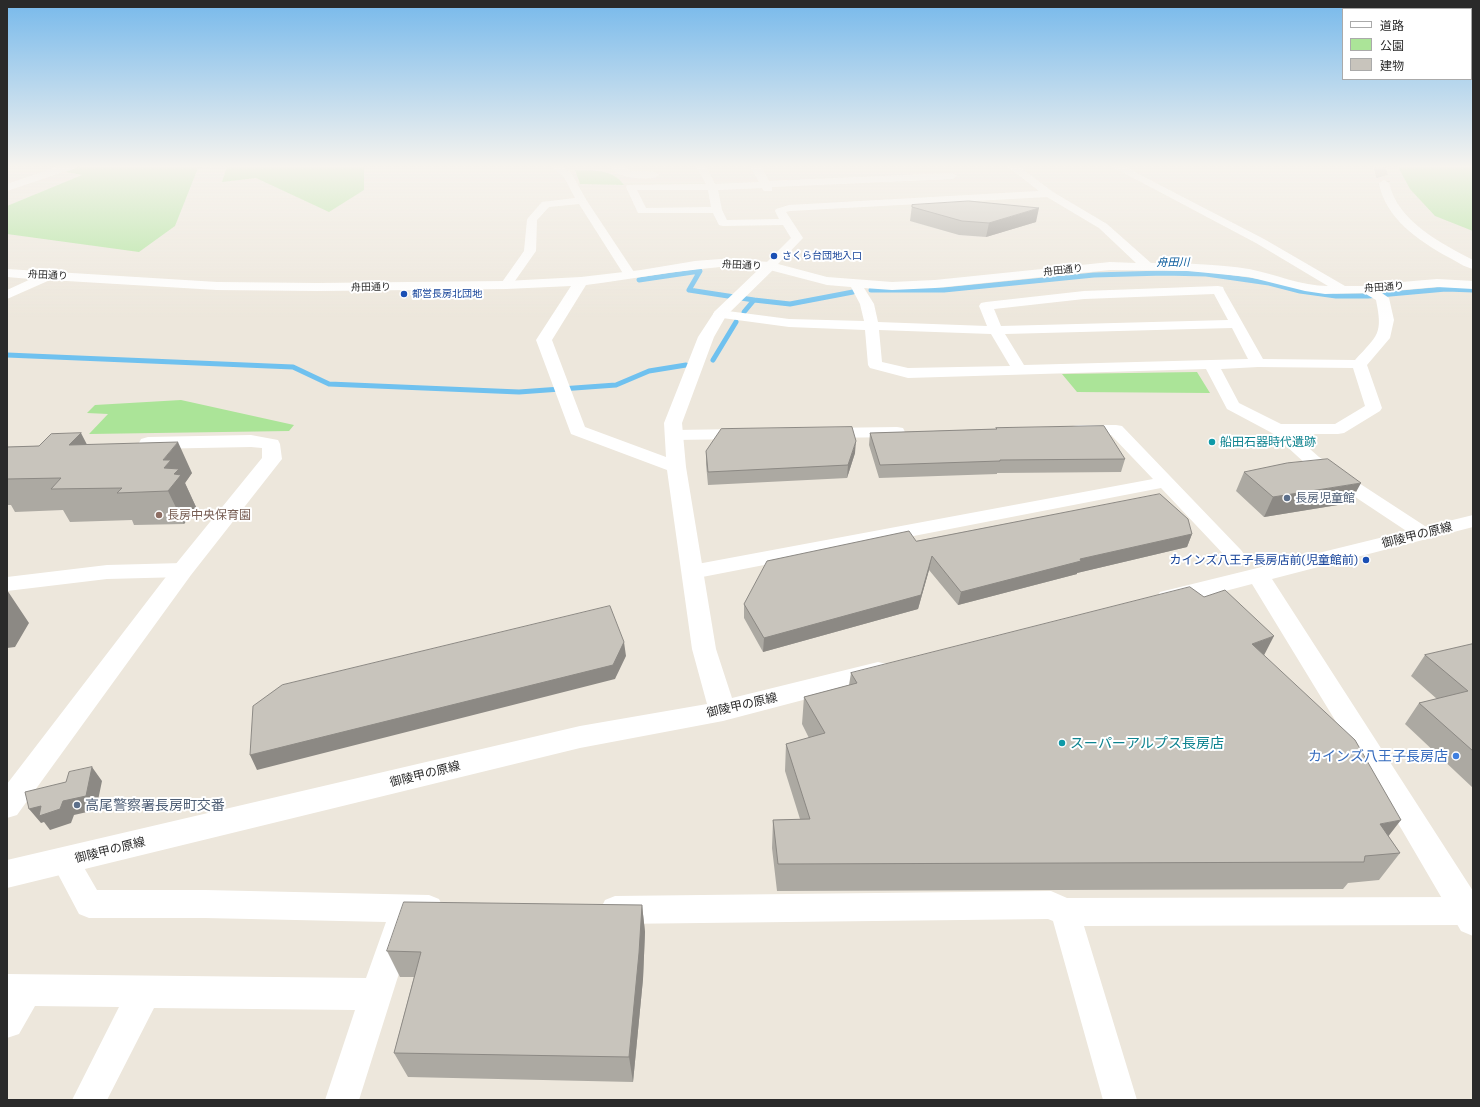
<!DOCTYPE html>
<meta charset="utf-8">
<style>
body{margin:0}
#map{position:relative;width:1480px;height:1107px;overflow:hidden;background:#ede7dc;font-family:"Exo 2","Noto Sans JP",sans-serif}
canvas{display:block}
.frame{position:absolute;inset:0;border:8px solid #2a2a2a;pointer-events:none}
.legend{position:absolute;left:1342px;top:8px;width:130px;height:72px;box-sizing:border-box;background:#fff;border:1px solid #aaa;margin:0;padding:5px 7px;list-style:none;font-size:12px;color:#2a2a2a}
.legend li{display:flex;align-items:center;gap:8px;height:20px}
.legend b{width:20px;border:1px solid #aaa}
</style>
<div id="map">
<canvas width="1480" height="1107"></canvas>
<div class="frame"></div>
<ul class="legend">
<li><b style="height:5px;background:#fff"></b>道路</li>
<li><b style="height:11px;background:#abe498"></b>公園</li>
<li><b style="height:11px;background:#c8c4bc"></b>建物</li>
</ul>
</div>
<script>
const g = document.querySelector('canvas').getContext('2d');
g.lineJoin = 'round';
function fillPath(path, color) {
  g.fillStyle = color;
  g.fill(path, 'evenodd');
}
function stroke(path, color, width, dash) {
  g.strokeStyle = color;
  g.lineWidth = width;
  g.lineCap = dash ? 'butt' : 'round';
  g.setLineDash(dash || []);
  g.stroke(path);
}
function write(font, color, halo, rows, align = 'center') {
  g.font = font + ' "Exo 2","Noto Sans JP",sans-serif';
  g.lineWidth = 4;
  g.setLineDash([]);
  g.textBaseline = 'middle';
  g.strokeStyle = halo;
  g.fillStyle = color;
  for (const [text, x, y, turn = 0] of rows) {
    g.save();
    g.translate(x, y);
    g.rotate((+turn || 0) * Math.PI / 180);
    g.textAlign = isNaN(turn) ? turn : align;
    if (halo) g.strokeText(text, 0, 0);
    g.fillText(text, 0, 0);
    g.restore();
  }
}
fillPath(new Path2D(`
 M 83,165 L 364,165 L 364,190 L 329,212 L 256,178 L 222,182 L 227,166 L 198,168 L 175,226 L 139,252 L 7,234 L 7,206 L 82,175 L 66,172 Z
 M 1397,165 L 1473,165 L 1473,231 L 1435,216 L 1410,189 Z
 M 575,170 C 594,171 612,168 624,185 L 580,184 Z
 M 1197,372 L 1210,393 L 1077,392 L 1062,374 Z
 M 181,400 L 294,425 L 289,431 L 89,434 L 108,414 L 87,413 L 95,405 Z`), '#abe498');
stroke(new Path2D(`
 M 639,280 L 700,271 L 689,290 L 754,300
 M 871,290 L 944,290 L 1094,275 L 1164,273 L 1206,274 L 1269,283 L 1300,291 L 1336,296 L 1368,296 L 1446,289 L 1473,290
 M 744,312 L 754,300 L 790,304 L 853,292
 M 7,355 L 293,367 L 329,384 L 519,392 L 616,385 L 649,371 L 686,365
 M 713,360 L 736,322`), '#6fc1ef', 5);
stroke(new Path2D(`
 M 1379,165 L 1384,183`), '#c6c1b8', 12, [12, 6]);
fillPath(new Path2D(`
 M 550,165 L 561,165 L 571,173 L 587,201 L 636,275 L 634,278 L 626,278 L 579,204 L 549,207 L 537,220 L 536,251 L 510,288 L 502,288 L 500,285 L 524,251 L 527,220 L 528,218 L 542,202 L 575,198 L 564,177 Z
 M 610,165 L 620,165 L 630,171 L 654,172 L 659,175 C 653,181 627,178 619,174 C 615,172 613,168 610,165 Z
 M 694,165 L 705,165 L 715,184 L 759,182 L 750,165 L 760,165 L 769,181 L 952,173 L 957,176 L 952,179 L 772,187 L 772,191 L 764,191 L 762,188 L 718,190 L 722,210 L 727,220 L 779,219 L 775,211 L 776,209 L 789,205 L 1039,191 L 1006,165 L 1017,165 L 1053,192 L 1107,224 L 1151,263 C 1183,263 1217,264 1249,269 C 1275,274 1301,286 1328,286 L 1256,243 L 1109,165 L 1121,165 L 1264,239 L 1345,286 L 1372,286 L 1389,298 L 1394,320 L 1390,338 L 1367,365 L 1382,408 L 1380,411 L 1344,433 L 1338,434 L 1293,434 L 1319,457 L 1431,530 L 1434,534 L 1431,538 L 1424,540 L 1417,538 L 1307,465 L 1272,433 L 1227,409 L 1206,369 L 908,378 L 870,368 L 868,365 L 865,330 L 789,327 L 715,317 L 713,314 L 715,311 L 720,310 L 789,319 L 864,321 L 860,304 L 851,287 L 827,285 L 766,269 L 764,266 L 766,263 L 791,238 L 783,225 L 723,226 L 719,225 L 713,213 L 638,213 L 626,187 L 627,185 L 706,184 L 698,169 ZM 637,190 L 708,190 L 711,207 L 646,208 ZM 1047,197 L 1099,228 L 1136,263 L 1110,262 L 935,280 L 892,282 L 827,277 L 778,264 L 803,238 L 786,212 L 790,211 ZM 1110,270 L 1188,271 L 1249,277 L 1305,291 L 1325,294 L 1364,293 L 1376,300 C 1383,334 1378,335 1355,360 L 1263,359 L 1224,290 L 1223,287 L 1218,286 L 1084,291 L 986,302 L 981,303 L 979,306 L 987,326 L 878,322 L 874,304 L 864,288 L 892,290 L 935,288 ZM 1214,294 L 1228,320 L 1001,326 L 994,309 L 1084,299 ZM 1232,328 L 1248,359 L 1024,365 L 1005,334 ZM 879,330 L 991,334 L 1010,366 L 908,368 L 882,362 ZM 1258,367 L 1353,368 L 1365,406 L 1335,424 L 1281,424 L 1239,403 L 1221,369 Z
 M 1079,425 L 1116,425 L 1122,426 L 1241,550 L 1244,554 L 1241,558 L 1234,560 L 1227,558 L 1161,488 L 692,579 L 685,577 L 682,572 L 685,567 L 692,565 L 1153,479 L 1111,435 L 1079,435 L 1073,434 L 1071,430 L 1073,426 Z
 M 897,427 L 903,428 L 905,432 L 903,436 L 897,437 L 827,438 L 821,437 L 819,433 L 821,429 L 827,428 Z
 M 743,429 L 749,430 L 751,434 L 749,438 L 743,439 L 674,440 L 668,439 L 666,435 L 668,431 L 674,430 Z
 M 183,563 L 190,565 L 193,570 L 190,575 L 183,577 L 107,579 L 7,591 L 7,577 L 107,565 Z
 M 65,848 L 75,852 L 97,890 L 205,890 L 429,895 L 439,899 L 444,909 L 439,919 L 429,923 L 410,922 L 413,929 L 359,1100 L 325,1100 L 355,1010 L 154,1008 L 107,1100 L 72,1100 L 119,1007 L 35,1006 L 19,1034 L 7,1038 L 7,974 L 366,978 L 386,922 L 205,918 L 89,918 L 79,914 L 51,861 L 55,852 Z
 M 1051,891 L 1067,898 L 1467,897 L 1473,899 L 1473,923 L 1467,925 L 1084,926 L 1137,1100 L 1103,1100 L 1053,921 L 1048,919 L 615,924 L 605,920 L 600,910 L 605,900 L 615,896 Z`), '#fff');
fillPath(new Path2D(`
 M 63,165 L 78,165 L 77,167 L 7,191 L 7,184 Z
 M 1384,180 L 1389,183 C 1398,222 1441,243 1473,260 L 1473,269 C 1464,267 1456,261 1448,257 C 1419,241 1385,218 1379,183 Z
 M 720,259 L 770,262 L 775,263 L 777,266 L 726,316 L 714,337 L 682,423 L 686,467 L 716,649 L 732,698 L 878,662 L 887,664 L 891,671 L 887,678 L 723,721 L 580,748 L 7,888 L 7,860 L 580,726 L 707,704 L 692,649 L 667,470 L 571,434 L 536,340 L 571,286 L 506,289 L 317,291 L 217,290 L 50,280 L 7,299 L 7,290 L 31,279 L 7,277 L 7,269 L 217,282 L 317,283 L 506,281 L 581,277 L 641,270 L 695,261 ZM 720,267 L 759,269 L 715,311 L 698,337 L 664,423 L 666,457 L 585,427 L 552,340 L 586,285 C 631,279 675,271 720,267 Z
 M 1437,279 L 1473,281 L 1473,289 L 1437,287 L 1367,293 L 1362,292 L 1360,289 L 1362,286 L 1367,285 Z
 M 251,435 L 278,440 L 280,444 L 282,459 L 191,575 L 17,815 L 7,818 L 7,784 L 175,565 L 262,458 L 262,448 L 251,447 L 148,449 L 141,447 L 139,443 L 141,439 L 148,437 Z
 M 1473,515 L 1473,527 L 1272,579 L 1473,891 L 1473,936 L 1461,931 L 1402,830 L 1252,584 L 1168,606 L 1160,604 L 1156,598 L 1160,592 L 1168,590 Z`), '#fff');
fillPath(new Path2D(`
 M 912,205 L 1036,222 L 986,237 L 959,235 L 910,221 Z
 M 996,428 L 1125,459 L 1121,472 L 997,473 L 997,474 L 879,478 L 869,445 L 870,433 L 996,429 Z
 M 87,444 L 192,473 L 185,483 L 196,507 L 184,524 L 134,525 L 132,520 L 70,522 L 63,510 L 15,512 L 11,505 L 7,505 L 7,447 Z
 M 706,451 L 855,453 L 847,478 L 708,485 L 706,464 Z
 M 1244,472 L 1350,503 L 1264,517 L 1236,491 Z
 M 1192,534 L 1187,547 L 1077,573 L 1077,574 L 958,605 L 929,570 L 918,609 L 763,652 L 744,618 L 744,604 L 916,541 Z
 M 1473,644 L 1473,788 L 1405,724 L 1419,703 L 1437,699 L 1411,676 L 1425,655 Z
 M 1264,655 L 1400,853 L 1379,880 L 1348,883 L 1343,889 L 777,891 L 772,848 L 773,820 L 800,819 L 785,771 L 786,744 L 809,738 L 802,724 L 804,697 L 849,685 L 851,673 Z
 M 642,905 L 645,932 L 643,979 L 633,1082 L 408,1077 L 394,1053 L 414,977 L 400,977 L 387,951 Z`), '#aca9a2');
fillPath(new Path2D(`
 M 1039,208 L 1036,222 L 986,237 L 989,223 Z
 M 81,433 L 97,464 L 69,445 Z
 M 856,441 L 855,453 L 847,478 L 848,465 Z
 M 178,442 L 192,473 L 185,483 L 196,507 L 184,524 L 168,491 L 163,460 Z
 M 1361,483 L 1350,503 L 1264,517 L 1273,497 Z
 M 1192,534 L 1187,547 L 1077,573 L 1077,574 L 958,605 L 961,592 L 1080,559 Z
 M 932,556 L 929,570 L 918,609 L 763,652 L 764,638 Z
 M 7,590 L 29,623 L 15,647 L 7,648 Z
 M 1274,636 L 1260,663 L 1252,644 Z
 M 624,642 L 626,656 L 615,679 L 257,770 L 250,755 Z
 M 92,767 L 102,781 L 96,810 L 74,815 L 71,823 L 50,830 L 44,822 L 41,823 L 29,809 Z
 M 1401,820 L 1380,847 L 1380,824 Z
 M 642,905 L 645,932 L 643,979 L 633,1082 L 629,1057 Z`), '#8c8984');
const building = new Path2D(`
 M 969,201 L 1039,208 L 989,223 L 962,221 L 912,207 L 912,205 Z
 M 1104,426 L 1125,459 L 1000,460 L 1000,461 L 880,465 L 870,433 L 997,429 L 996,428 Z
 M 852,427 L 856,441 L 848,465 L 708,472 L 706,451 L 721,429 Z
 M 81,433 L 69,445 L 178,442 L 163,460 L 171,460 L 164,468 L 179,469 L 174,474 L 181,475 L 168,491 L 117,493 L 122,488 L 51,489 L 61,478 L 7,479 L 7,447 L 39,446 L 51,434 Z
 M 1328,459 L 1361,483 L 1273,497 L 1244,472 L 1287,463 Z
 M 1160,494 L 1188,519 L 1192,534 L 1080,559 L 1081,561 L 961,592 L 932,556 L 921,595 L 764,638 L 744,604 L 767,561 L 909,531 L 916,541 Z
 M 1190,587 L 1204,597 L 1225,590 L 1274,636 L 1252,644 L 1355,740 L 1401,820 L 1380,824 L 1400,853 L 1365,856 L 1364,862 L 778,864 L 773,820 L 810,819 L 786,744 L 825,733 L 804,697 L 857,683 L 851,673 Z
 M 610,606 L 624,642 L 613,665 L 250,755 L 253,706 L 282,685 Z
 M 1473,644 L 1473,751 L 1419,703 L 1468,691 L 1425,655 Z
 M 92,767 L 86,796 L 63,801 L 60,809 L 39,816 L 41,806 L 29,809 L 25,792 L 66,782 L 69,772 Z
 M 404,902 L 642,905 L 639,953 L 629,1057 L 394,1053 L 421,952 L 387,951 Z`);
fillPath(building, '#c8c4bc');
stroke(building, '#8c8984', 1);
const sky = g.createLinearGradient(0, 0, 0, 320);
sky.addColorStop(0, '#77b9eb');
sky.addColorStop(0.52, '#f7f4ef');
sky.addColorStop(1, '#f7f4ef00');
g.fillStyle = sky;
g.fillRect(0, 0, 1480, 320);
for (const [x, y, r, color] of [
 [774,256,4,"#1a4fb4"],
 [404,294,4,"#1a4fb4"],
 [1212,442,4,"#0f9aa8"],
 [1287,498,4,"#5c6f8a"],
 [159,515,4,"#8d6e63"],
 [1366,560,4,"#1a4fb4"],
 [1062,743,4,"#0f9aa8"],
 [1456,756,4,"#3f7fe0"],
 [77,805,4,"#5c6f8a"]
]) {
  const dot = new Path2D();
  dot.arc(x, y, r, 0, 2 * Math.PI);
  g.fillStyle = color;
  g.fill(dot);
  stroke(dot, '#fff', 1.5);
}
write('10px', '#164399', '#fff', [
 ["さくら台団地入口",782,256],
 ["都営長房北団地",412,294]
], 'left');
write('10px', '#2a2a2a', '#fff', [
 ["舟田通り",742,265,3],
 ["舟田通り",1063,270,-6],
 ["舟田通り",48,275,3],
 ["舟田通り",371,287,-1],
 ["舟田通り",1384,287,-4]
]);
write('italic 11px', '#0c5d9d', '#fff', [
 ["舟田川",1173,262]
]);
write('12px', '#0d838f', '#fff', [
 ["船田石器時代遺跡",1220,442]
], 'left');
write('12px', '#4e5e75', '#fff', [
 ["長房児童館",1295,498]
], 'left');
write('12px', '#785e54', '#fff', [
 ["長房中央保育園",167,515]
], 'left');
write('12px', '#2a2a2a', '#fff', [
 ["御陵甲の原線",1417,535,-14],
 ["御陵甲の原線",742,705,-13],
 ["御陵甲の原線",425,774,-14],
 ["御陵甲の原線",110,850,-14]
]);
write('12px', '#164399', '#fff', [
 ["カインズ八王子長房店前(児童館前)",1358,560]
], 'right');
write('14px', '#0d838f', '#fff', [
 ["スーパーアルプス長房店",1070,743]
], 'left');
write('14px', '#366cbe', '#fff', [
 ["カインズ八王子長房店",1448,756]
], 'right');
write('14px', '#4e5e75', '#fff', [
 ["高尾警察署長房町交番",85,805]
], 'left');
</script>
